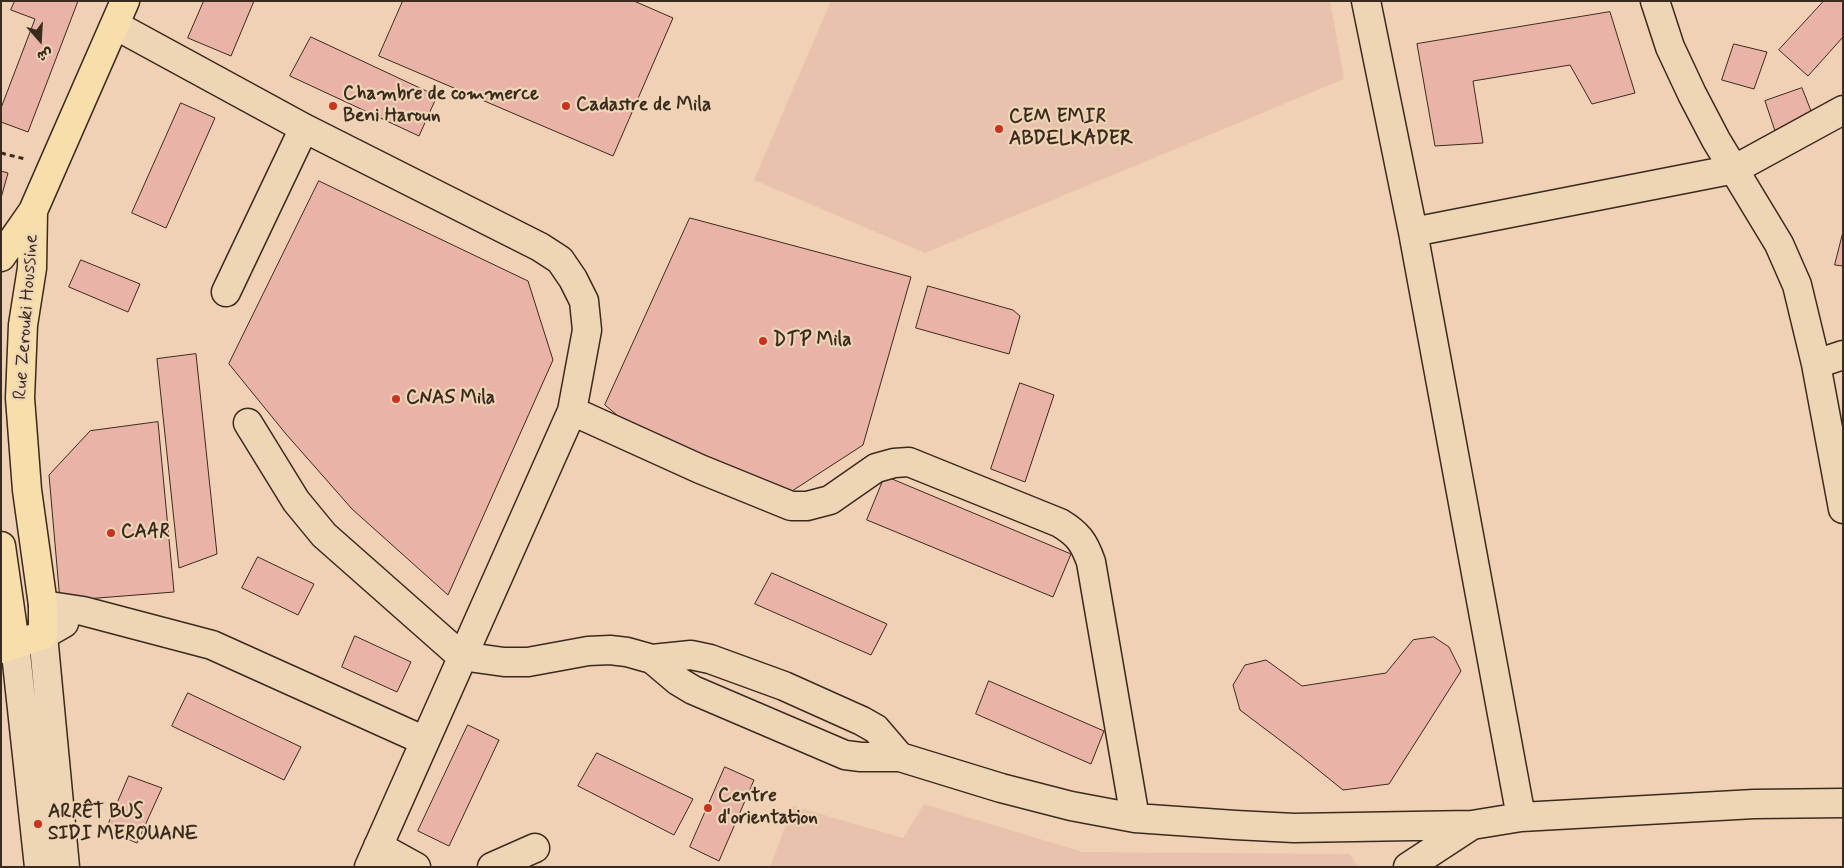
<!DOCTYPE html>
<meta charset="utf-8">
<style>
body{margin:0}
#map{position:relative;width:1844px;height:868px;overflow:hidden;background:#f1d1b6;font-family:Mynerve,"Playpen Sans Arabic",sans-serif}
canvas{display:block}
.frame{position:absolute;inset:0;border:2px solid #3b2a1e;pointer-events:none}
.north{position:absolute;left:15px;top:15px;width:50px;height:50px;-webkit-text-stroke:4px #eed5b6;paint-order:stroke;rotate:161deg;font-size:14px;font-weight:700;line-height:20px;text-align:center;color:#3b2a1e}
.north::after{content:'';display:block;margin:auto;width:18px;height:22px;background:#3b2a1e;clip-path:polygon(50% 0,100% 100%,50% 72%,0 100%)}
</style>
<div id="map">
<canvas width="1844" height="868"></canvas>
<div class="frame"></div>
<div class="north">ش</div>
</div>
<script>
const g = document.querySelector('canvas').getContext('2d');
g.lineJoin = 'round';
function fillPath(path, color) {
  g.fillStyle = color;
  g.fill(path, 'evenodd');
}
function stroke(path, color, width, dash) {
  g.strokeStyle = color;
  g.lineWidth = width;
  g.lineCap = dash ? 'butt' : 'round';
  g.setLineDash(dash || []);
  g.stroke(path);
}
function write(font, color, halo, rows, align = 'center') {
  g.font = font + ' Mynerve,sans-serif';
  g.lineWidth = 4.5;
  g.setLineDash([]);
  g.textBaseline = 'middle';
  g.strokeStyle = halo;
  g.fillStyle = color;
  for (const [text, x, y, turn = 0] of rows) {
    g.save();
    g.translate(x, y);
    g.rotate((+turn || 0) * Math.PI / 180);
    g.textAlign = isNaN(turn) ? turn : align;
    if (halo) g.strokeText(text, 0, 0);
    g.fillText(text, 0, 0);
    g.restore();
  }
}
fillPath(new Path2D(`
 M 831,1 L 1330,1 L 1344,79 L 925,253 L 754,180 Z
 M 924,804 L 1083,852 L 1350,854 L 1358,867 L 770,867 L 793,806 L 903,838 Z`), '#e8c2ac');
const building = new Path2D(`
 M 15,1 L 78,1 L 28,132 L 1,122 L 1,108 L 35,19 L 11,10 Z
 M 204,1 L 254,1 L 231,56 L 188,38 Z
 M 403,1 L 634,1 L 673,18 L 613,156 L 379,56 Z
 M 1824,1 L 1843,1 L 1843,37 L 1808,76 L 1779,50 Z
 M 1610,12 L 1635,93 L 1592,104 L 1570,65 L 1473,81 L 1483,143 L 1435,146 L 1417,44 Z
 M 311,37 L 437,96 L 419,136 L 290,76 Z
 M 1734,44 L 1767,52 L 1754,89 L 1722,80 Z
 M 1802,88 L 1815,121 L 1776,134 L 1765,101 Z
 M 181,103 L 215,118 L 166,228 L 132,213 Z
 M 1,171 L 8,173 L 1,198 Z
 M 319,181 L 528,281 L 553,360 L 448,595 L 352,509 L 286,434 L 229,364 Z
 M 690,218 L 911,277 L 863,445 L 792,491 L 630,426 L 605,405 Z
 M 1843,232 L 1843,266 L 1835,265 Z
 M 81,260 L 140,284 L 128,312 L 69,287 Z
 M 928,286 L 1013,310 L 1020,316 L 1009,354 L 916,328 Z
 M 196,354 L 217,554 L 179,568 L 157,359 Z
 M 1020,383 L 1054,395 L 1025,482 L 991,469 Z
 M 158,422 L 174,592 L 60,601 L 49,475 L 90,431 Z
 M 885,476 L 1071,554 L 1053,597 L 867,520 Z
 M 258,557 L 314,584 L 298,615 L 242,588 Z
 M 772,573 L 887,624 L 871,655 L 755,604 Z
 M 355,636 L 411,662 L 397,692 L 342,667 Z
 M 1434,637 L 1449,647 L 1461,671 L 1389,784 L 1343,790 L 1301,756 L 1240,710 L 1233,685 L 1245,665 L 1266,660 L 1302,686 L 1386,673 L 1413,640 Z
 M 989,681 L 1104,731 L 1091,764 L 976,714 Z
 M 188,693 L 301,747 L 284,780 L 172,726 Z
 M 468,725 L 499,740 L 449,846 L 418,831 Z
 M 597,753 L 693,799 L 674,835 L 578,786 Z
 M 725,767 L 754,780 L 719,861 L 690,847 Z
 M 129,776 L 162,788 L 137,843 L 106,830 Z`);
fillPath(building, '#eab3a8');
stroke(building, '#3b2a1e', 1);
const minor = new Path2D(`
 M 1366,1 L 1413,232 L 1521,817
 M 1655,1 L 1670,47 L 1692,94 L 1716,140 L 1779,244 L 1797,285 L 1816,364 L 1843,509
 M 115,25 L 304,128 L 540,247 L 560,260 L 573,279 L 584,301 L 587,330 L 572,411 L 369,867
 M 1413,232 L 1735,169 L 1843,110
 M 226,292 L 304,128
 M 1816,364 L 1843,355
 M 572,411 L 700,469 L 791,506 L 807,506 L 830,500 L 876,468 L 894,463 L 909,462 L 1060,523 C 1078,534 1084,542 1091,562 L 1135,818
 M 248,423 L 296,501 L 324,535 L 461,656 L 504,662 L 528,662 L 588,651 L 610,650 L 627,652 L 652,659 L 691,655 L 710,659 L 784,686 L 862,721 L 876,729 L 900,757
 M 43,605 L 83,611 L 212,645 L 425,741
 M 64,623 L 43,635 L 65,867
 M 15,644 L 39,867
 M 652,659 L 678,681 L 693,690 L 845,755 L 861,757 L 900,757 L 1001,788 L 1071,806 L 1135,818 L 1235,825 L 1294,828 L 1472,825 L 1521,817 L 1754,804 L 1843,803
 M 378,846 L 416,867
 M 492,867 L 535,848
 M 1408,867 L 1472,825`);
const major = new Path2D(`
 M 1,257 L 33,211
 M 1,546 L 15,644
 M 1,649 L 43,635 L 43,605 L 27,490 L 20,398 L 23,325 L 32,268 L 33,211 L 125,1`);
stroke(minor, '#3b2a1e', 31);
stroke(major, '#3b2a1e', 31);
stroke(new Path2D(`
 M 1,153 L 25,159`), '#3b2a1e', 3, [5, 4]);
stroke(minor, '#eed5b6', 28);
stroke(major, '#f8deab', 28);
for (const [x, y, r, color] of [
 [333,106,5,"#c8321e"],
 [566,106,5,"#c8321e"],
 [999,129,5,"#c8321e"],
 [763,341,5,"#c8321e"],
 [396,399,5,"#c8321e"],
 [111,533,5,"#c8321e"],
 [708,808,5,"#c8321e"],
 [38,824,5,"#c8321e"]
]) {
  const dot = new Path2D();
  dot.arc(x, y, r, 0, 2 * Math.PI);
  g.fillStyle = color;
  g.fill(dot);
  stroke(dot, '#eed5b6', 2);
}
write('bold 19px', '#3b2a1e', '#eed5b6', [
 ["Chambre de commerce",343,95],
 ["Beni Haroun",343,117],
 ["Cadastre de Mila",576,106],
 ["CEM EMIR",1009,118],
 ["ABDELKADER",1009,140],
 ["DTP Mila",773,341],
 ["CNAS Mila",406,399],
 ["CAAR",121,533],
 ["Centre",718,797],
 ["d'orientation",718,819],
 ["ARRÊT BUS",48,813],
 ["SIDI MEROUANE",48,835]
], 'left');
write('19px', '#3b2a1e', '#eed5b6', [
 ["Rue Zerouki Houssine",27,317,-86]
]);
</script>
